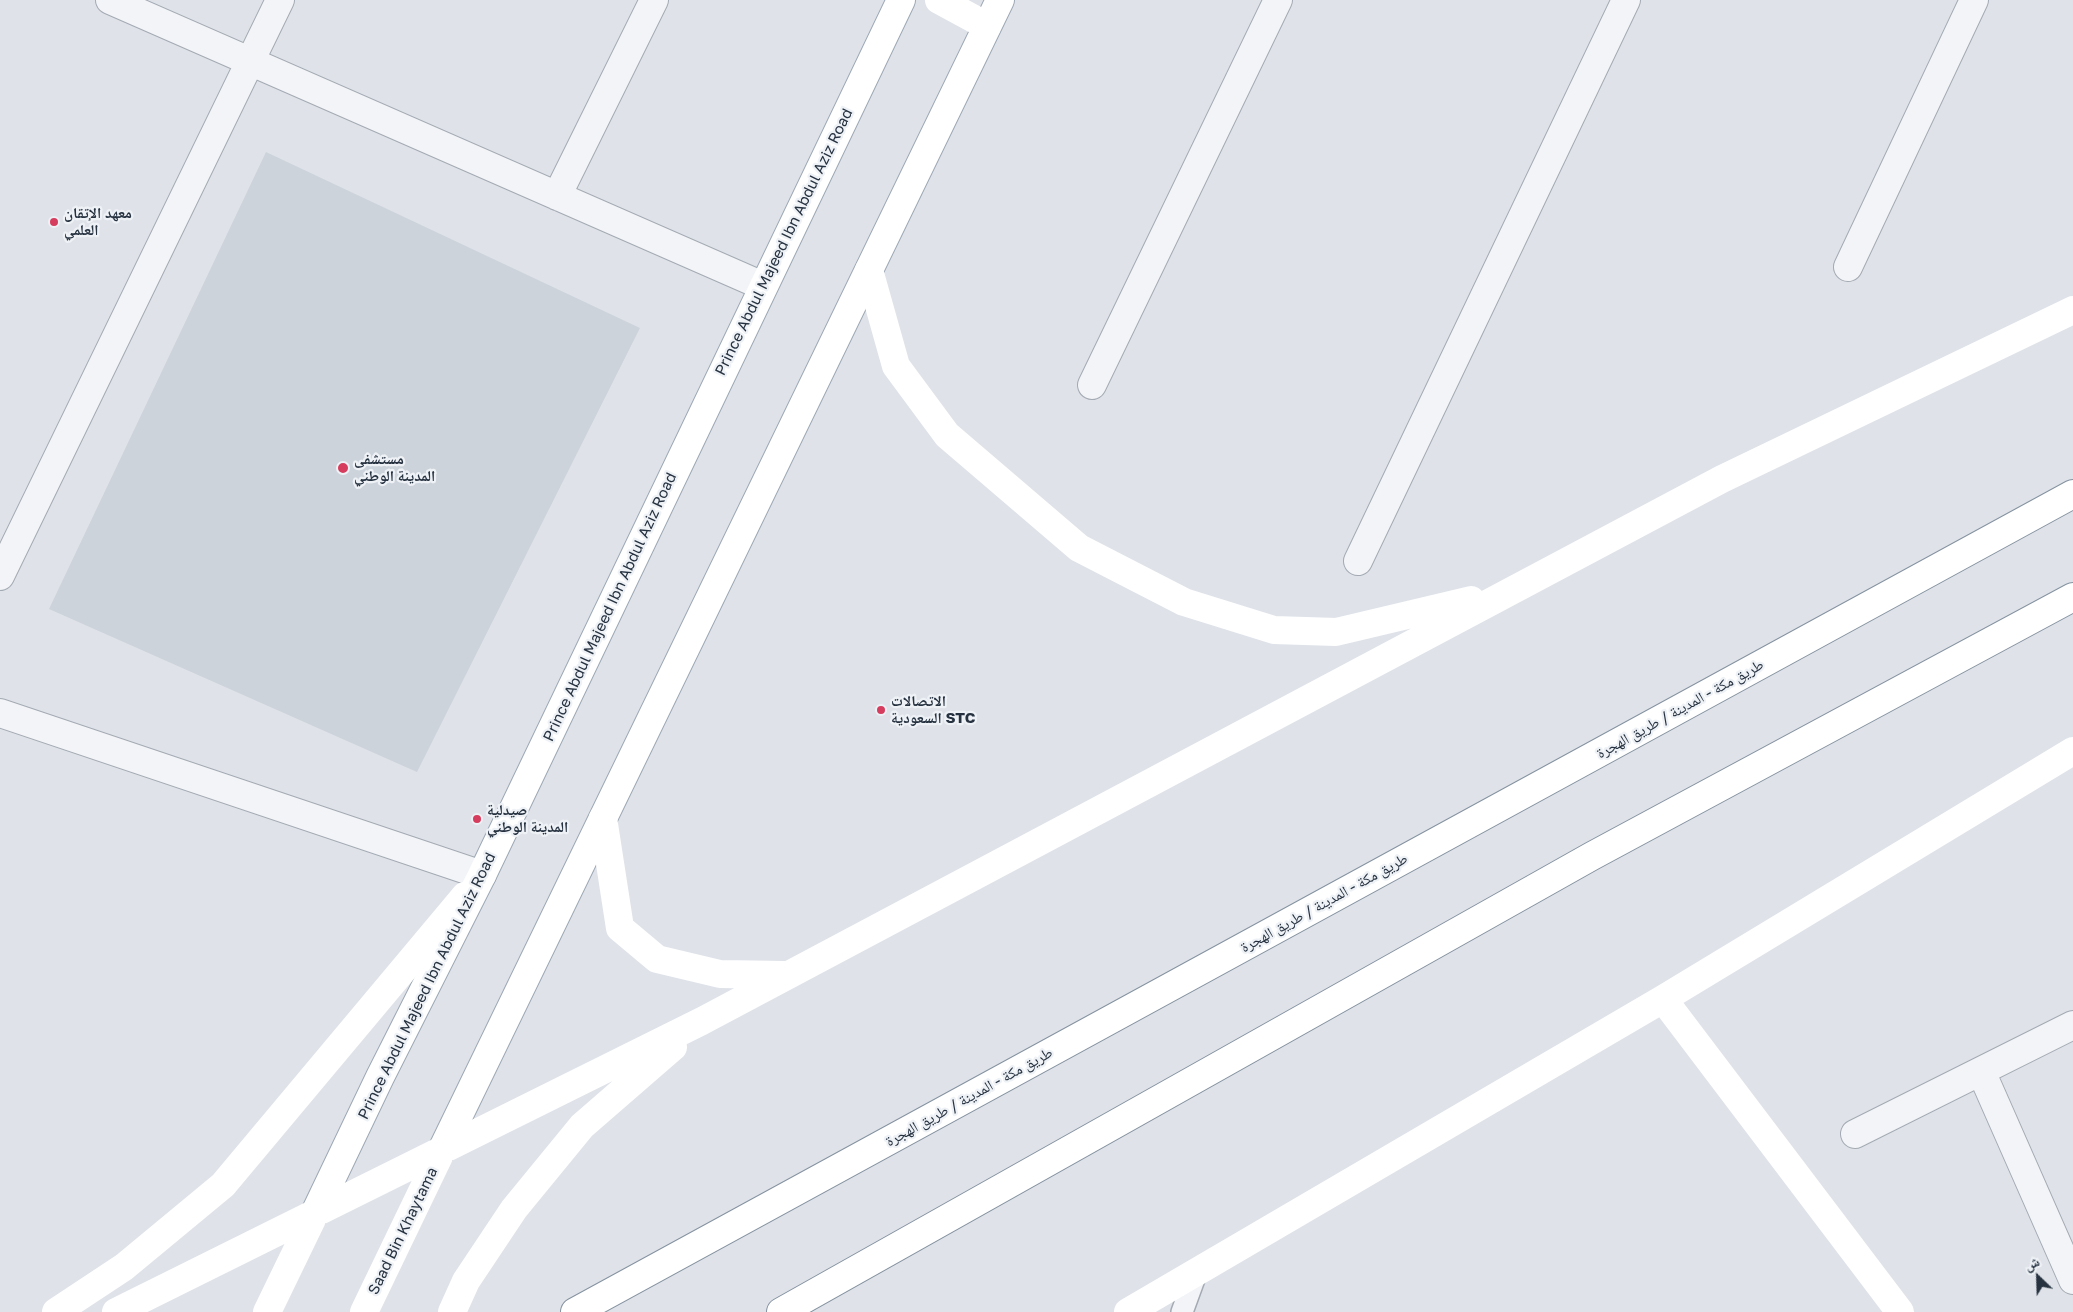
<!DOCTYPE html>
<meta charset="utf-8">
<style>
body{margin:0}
#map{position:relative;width:2073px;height:1312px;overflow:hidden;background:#dfe3e9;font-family:"Golos Text","Noto Naskh Arabic",sans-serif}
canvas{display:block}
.north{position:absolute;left:2013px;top:1252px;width:50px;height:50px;-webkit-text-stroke:4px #eef2f6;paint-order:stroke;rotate:336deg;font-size:14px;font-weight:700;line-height:20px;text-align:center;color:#273241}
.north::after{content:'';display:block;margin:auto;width:18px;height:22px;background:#273241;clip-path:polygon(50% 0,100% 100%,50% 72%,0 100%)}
</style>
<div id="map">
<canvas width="2073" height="1312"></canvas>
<div class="north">ش</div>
</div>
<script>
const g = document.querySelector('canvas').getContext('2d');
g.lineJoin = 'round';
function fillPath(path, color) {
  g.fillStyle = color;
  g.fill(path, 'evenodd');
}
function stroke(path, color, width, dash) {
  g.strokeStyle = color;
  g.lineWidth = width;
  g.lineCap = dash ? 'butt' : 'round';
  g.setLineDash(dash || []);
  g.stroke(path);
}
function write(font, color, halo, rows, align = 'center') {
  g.font = font + ' "Golos Text","Noto Naskh Arabic",sans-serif';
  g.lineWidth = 4.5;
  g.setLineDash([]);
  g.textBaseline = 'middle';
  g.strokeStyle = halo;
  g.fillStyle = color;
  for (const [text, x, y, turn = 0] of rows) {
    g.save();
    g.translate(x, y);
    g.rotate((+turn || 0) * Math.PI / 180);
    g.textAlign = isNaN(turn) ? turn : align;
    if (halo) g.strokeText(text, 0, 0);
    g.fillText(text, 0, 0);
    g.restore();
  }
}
fillPath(new Path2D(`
 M 266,152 L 640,328 L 417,772 L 49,609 Z`), '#cdd3db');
const lane = new Path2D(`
 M 1182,1312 L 1197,1271`);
const street = new Path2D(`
 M 110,0 L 763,286
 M 557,196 L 654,0
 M 1848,267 L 1974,0
 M 1092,385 L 1278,0
 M 1358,561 L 1626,0
 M 0,576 L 280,0
 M 0,713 L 482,875
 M 1981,1071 L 2073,1280
 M 1855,1134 L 2073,1025`);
const primary = new Path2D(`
 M 442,1150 L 1000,0
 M 315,1213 L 380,1077 L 482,875 L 901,0`);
const highway = new Path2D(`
 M 575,1312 L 2073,494
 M 781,1312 L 1592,856 L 2073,597`);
stroke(lane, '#a4aab3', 24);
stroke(street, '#a4aab3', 30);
stroke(primary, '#9da8b5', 30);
stroke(highway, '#8592a0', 30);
stroke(lane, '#f2f4f7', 21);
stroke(street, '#f2f4f7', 28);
stroke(new Path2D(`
 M 939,0 L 987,26
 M 869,270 L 896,366 L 947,435 L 1079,548 L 1184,602 L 1274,630 L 1336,632 L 1471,600
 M 603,818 L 620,928 L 657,959 L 720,974 L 784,975
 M 1663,999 L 1900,1312
 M 56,1312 L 124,1267 L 223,1185 L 465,896
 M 116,1312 L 702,1021 L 1722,479 L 2073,310
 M 267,1312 L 315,1213
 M 364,1312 L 442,1150
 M 452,1312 L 466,1281 L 514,1209 L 582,1126 L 673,1047
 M 1128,1312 L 1663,999 L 2073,751`), '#fff', 28);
stroke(primary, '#fff', 28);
stroke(highway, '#fff', 28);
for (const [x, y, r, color] of [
 [54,222,5,"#d53c5d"],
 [343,468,6,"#d53c5d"],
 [881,710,5,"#d53c5d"],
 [477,819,5,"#d53c5d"]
]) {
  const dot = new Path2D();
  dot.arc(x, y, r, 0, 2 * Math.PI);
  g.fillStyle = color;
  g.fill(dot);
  stroke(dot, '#eef2f6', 2);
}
write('bold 15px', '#273241', '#eef2f6', [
 ["معهد الإتقان",64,213],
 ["العلمي",64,230],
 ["مستشفى",354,459],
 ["المدينة الوطني",354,476],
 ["الاتصالات",891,701],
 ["السعودية STC",891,718],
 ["صيدلية",487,810],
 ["المدينة الوطني",487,827]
], 'left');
write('15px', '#273241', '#eef2f6', [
 ["Prince Abdul Majeed Ibn Abdul Aziz Road",784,242,-64],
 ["Prince Abdul Majeed Ibn Abdul Aziz Road",610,607,-65],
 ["طريق مكة - المدينة / طريق الهجرة",1680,709,-29],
 ["طريق مكة - المدينة / طريق الهجرة",1324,903,-29],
 ["Prince Abdul Majeed Ibn Abdul Aziz Road",427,986,-64],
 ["طريق مكة - المدينة / طريق الهجرة",969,1097,-29],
 ["Saad Bin Khaytama",403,1231,-64]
]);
</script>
